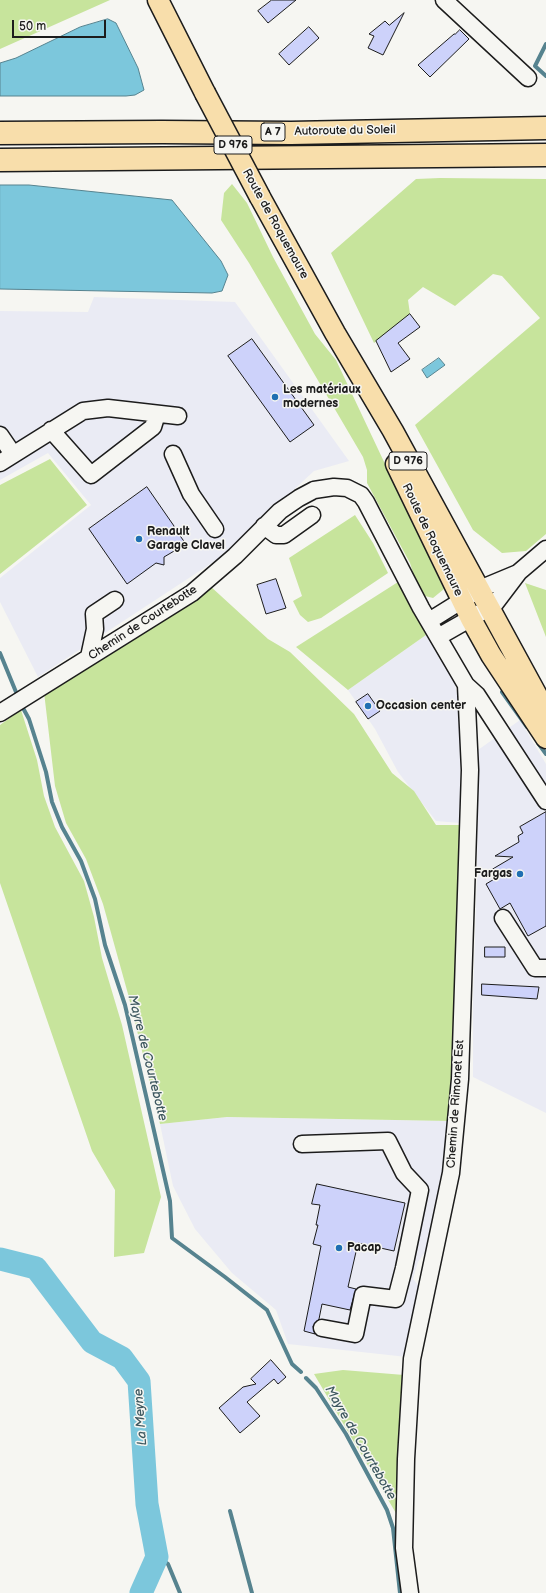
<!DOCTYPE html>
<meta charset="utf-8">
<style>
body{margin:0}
#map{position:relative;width:546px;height:1593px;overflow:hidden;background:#f6f6f2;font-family:"Balsamiq Sans",sans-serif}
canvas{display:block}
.scale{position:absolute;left:12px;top:20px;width:94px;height:18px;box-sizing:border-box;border:2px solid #1c1c1c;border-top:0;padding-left:5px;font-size:12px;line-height:14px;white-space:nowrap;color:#1c1c1c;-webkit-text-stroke:3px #f6f6f2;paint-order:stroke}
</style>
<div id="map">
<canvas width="546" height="1593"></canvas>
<div class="scale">50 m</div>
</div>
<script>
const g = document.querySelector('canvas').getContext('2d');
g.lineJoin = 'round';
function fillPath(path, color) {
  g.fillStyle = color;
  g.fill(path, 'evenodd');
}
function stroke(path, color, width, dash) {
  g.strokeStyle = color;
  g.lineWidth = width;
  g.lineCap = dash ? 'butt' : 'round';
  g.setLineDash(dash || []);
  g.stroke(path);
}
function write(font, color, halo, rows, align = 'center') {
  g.font = font + ' "Balsamiq Sans",sans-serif';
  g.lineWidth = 3;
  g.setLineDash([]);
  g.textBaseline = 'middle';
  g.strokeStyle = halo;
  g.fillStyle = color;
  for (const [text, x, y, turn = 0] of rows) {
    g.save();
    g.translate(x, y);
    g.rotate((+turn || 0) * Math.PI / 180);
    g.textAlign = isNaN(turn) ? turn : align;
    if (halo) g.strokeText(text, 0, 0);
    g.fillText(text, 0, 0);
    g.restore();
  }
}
fillPath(new Path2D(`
 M 94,297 L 235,302 L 349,461 L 314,471 L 221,557 L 38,677 L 0,602 L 0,578 L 91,505 L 48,453 L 0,480 L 0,311 L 88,312 Z
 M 426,635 L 452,673 L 461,710 L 460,823 L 436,821 L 398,772 L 375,729 L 348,690 Z
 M 520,720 L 546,764 L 546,1113 L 473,1077 L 473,1002 L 477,874 L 478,750 Z
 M 227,1117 L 451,1121 L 448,1169 L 431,1244 L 418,1262 L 413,1279 L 420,1287 L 407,1357 L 288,1344 L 276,1310 L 232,1273 L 195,1229 L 173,1186 L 160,1124 Z`), '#eaebf4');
fillPath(new Path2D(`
 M 0,0 L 110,0 L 0,49 Z
 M 440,178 L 546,179 L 546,534 L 526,551 L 502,553 L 473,530 L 415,425 L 540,318 L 502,276 L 493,274 L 455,306 L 423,287 L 408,300 L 410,314 L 374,343 L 331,253 L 416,179 Z
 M 232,184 L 247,203 L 273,257 L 315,334 L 336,360 L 444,589 L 433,598 L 425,596 L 415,579 L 410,563 L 367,483 L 367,470 L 363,457 L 249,263 L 221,220 L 224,193 Z
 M 50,459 L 87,505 L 0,574 L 0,485 Z
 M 355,515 L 373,543 L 388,573 L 321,618 L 308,622 L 300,615 L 293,601 L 302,596 L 289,558 Z
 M 398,582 L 426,635 L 348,690 L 296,647 Z
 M 525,583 L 546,590 L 546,637 Z
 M 209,585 L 268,639 L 290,652 L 354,714 L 392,773 L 414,791 L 436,825 L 463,825 L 451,1121 L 227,1117 L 160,1124 L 128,994 L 103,904 L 86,859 L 66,823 L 55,786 L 44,692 Z
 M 21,710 L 37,760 L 44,796 L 55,827 L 84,881 L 94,917 L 102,958 L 122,1025 L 161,1197 L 144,1253 L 114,1257 L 115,1190 L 92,1151 L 0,883 L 0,725 Z
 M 343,1370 L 404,1375 L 400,1520 L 314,1374 Z`), '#c7e49c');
const water = new Path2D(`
 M 108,19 L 116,23 L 138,68 L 144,90 L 135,95 L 126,96 L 0,96 L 0,63 L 16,58 L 80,27 Z
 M 0,185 L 29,185 L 172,200 L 221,261 L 228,275 L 222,291 L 212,293 L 0,289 Z
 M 439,358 L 445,365 L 427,378 L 422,370 Z`);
fillPath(water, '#7cc7dc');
stroke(water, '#56838f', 1);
stroke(new Path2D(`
 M 546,44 L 535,66 L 546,76
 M 0,653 L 16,692
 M 502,692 L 527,727
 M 23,708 L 29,719 L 46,772 L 52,802 L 62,827 L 81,861 L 95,899 L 105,945 L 125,1005 L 147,1100 L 170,1201 L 172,1238 L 225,1277 L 267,1310 L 292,1364 L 301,1372
 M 538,743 L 546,754
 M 306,1378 L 316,1388 L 346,1434 L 387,1510 L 393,1528 L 400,1593
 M 230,1511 L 252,1593
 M 157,1557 L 168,1564 L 180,1593`), '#56838f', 4);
stroke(new Path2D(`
 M 0,1259 L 36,1268 L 92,1342 L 122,1358 L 139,1381 L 147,1504 L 157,1557 L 141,1593`), '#7cc7dc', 23);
const building = new Path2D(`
 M 272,0 L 296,0 L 268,23 L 258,11 Z
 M 404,13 L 383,55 L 368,48 L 374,36 L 369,34 L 385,21 L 389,25 Z
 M 309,27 L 319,38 L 289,65 L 279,54 Z
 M 460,30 L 469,39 L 430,77 L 418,65 L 454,34 L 455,34 Z
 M 410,314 L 420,327 L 398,343 L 410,359 L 391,372 L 376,341 Z
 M 252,339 L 314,425 L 290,442 L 228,356 Z
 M 147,487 L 174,526 L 173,532 L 178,533 L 186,544 L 164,557 L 164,565 L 156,563 L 127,584 L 89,529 Z
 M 276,579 L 286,608 L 266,614 L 257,585 Z
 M 368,694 L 380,711 L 368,719 L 356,702 Z
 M 546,812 L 546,926 L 528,936 L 510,903 L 500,909 L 486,884 L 496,878 L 491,870 L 513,857 L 495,856 L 519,842 L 518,836 L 523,833 L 520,827 Z
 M 485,947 L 505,947 L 505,957 L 485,957 Z
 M 482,984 L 539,987 L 537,999 L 482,995 Z
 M 317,1184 L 405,1203 L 394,1251 L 358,1243 L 348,1287 L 356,1289 L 350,1310 L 322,1304 L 319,1319 L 313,1326 L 315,1334 L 304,1331 L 321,1246 L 313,1244 L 318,1225 L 316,1225 L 320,1205 L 312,1204 Z
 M 271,1360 L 286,1377 L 278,1384 L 274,1379 L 247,1402 L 260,1416 L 240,1433 L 219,1408 L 243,1387 L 256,1384 L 251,1379 Z`);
fillPath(building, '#cdd2fa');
stroke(building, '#1c1c1c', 1);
const minor = new Path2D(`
 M 444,0 L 528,78
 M 51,430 L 91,475 L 153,427 L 157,414
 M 0,435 L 13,454
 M 173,454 L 191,494 L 215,529
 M 0,463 L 83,411 L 108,408 L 178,416
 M 264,526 L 276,535 L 284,535 L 312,515
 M 429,621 L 482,588 L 518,573
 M 438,637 L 494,605 L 519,572 L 546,549
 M 89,657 L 95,629 L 94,614 L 115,600
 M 466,685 L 477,695 L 546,801
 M 0,713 L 192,593 L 235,556 L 280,511 L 299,498 L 314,490 L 334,487 L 347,488 L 361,495 L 366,502 L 421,608 L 466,685 L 470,770 L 460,1079 L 451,1173 L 412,1359 L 406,1459 L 404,1548 L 410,1593
 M 503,918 L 535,968 L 546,968
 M 302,1144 L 388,1141 L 404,1173 L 420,1190 L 404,1268 L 396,1299 L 363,1295 L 355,1334 L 322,1328`);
const major = new Path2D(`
 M 158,0 L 205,93
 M 260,197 L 335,333 L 393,431 L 546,712
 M 396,464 L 471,619 L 491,655 L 546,738`);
const highway = new Path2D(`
 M 0,133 L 162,132 L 291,133 L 546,128
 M 0,160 L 546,155`);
stroke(minor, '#1c1c1c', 19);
stroke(major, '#1c1c1c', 23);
stroke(highway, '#1c1c1c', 25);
stroke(minor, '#f6f6f2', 16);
stroke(major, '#f8deab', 20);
stroke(highway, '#f8deab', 22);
const majorBridge = new Path2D(`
 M 205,93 L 260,197`);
stroke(majorBridge, '#1c1c1c', 23, []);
stroke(majorBridge, '#f8deab', 20);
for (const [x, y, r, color] of [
 [275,397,4,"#1f6fb2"],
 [139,539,4,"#1f6fb2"],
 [368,706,4,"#1f6fb2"],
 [520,874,4,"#1f6fb2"],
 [339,1248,4,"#1f6fb2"]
]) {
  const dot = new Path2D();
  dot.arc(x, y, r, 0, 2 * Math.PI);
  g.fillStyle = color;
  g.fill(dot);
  stroke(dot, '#f6f6f2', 1.5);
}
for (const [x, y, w] of [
 [273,132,24],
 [233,145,38],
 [408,461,38]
]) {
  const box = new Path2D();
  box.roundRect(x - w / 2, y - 9, w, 18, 3);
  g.fillStyle = '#f6f6f2';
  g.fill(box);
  stroke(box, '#1c1c1c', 1);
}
write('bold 11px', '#1c1c1c', null, [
 ["A 7",273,132],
 ["D 976",233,145],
 ["D 976",408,461]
]);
write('12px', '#1c1c1c', '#f6f6f2', [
 ["Autoroute du Soleil",345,131,-1],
 ["Route de Roquemaure",275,224,61],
 ["Route de Roquemaure",432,540,64],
 ["Chemin de Courtebotte",143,623,-33],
 ["Chemin de Rimonet Est",456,1104,-86]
]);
write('bold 12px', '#1c1c1c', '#f6f6f2', [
 ["Les matériaux",283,390],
 ["modernes",283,404],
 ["Renault",147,532],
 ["Garage Clavel",147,546],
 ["Occasion center",376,706],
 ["Fargas",512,874,"right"],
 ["Pacap",347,1248]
], 'left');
write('italic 13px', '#3e585f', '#f6f6f2', [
 ["Mayre de Courtebotte",147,1058,76],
 ["La Meyne",141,1417,-94],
 ["Mayre de Courtebotte",360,1443,60]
]);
</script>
